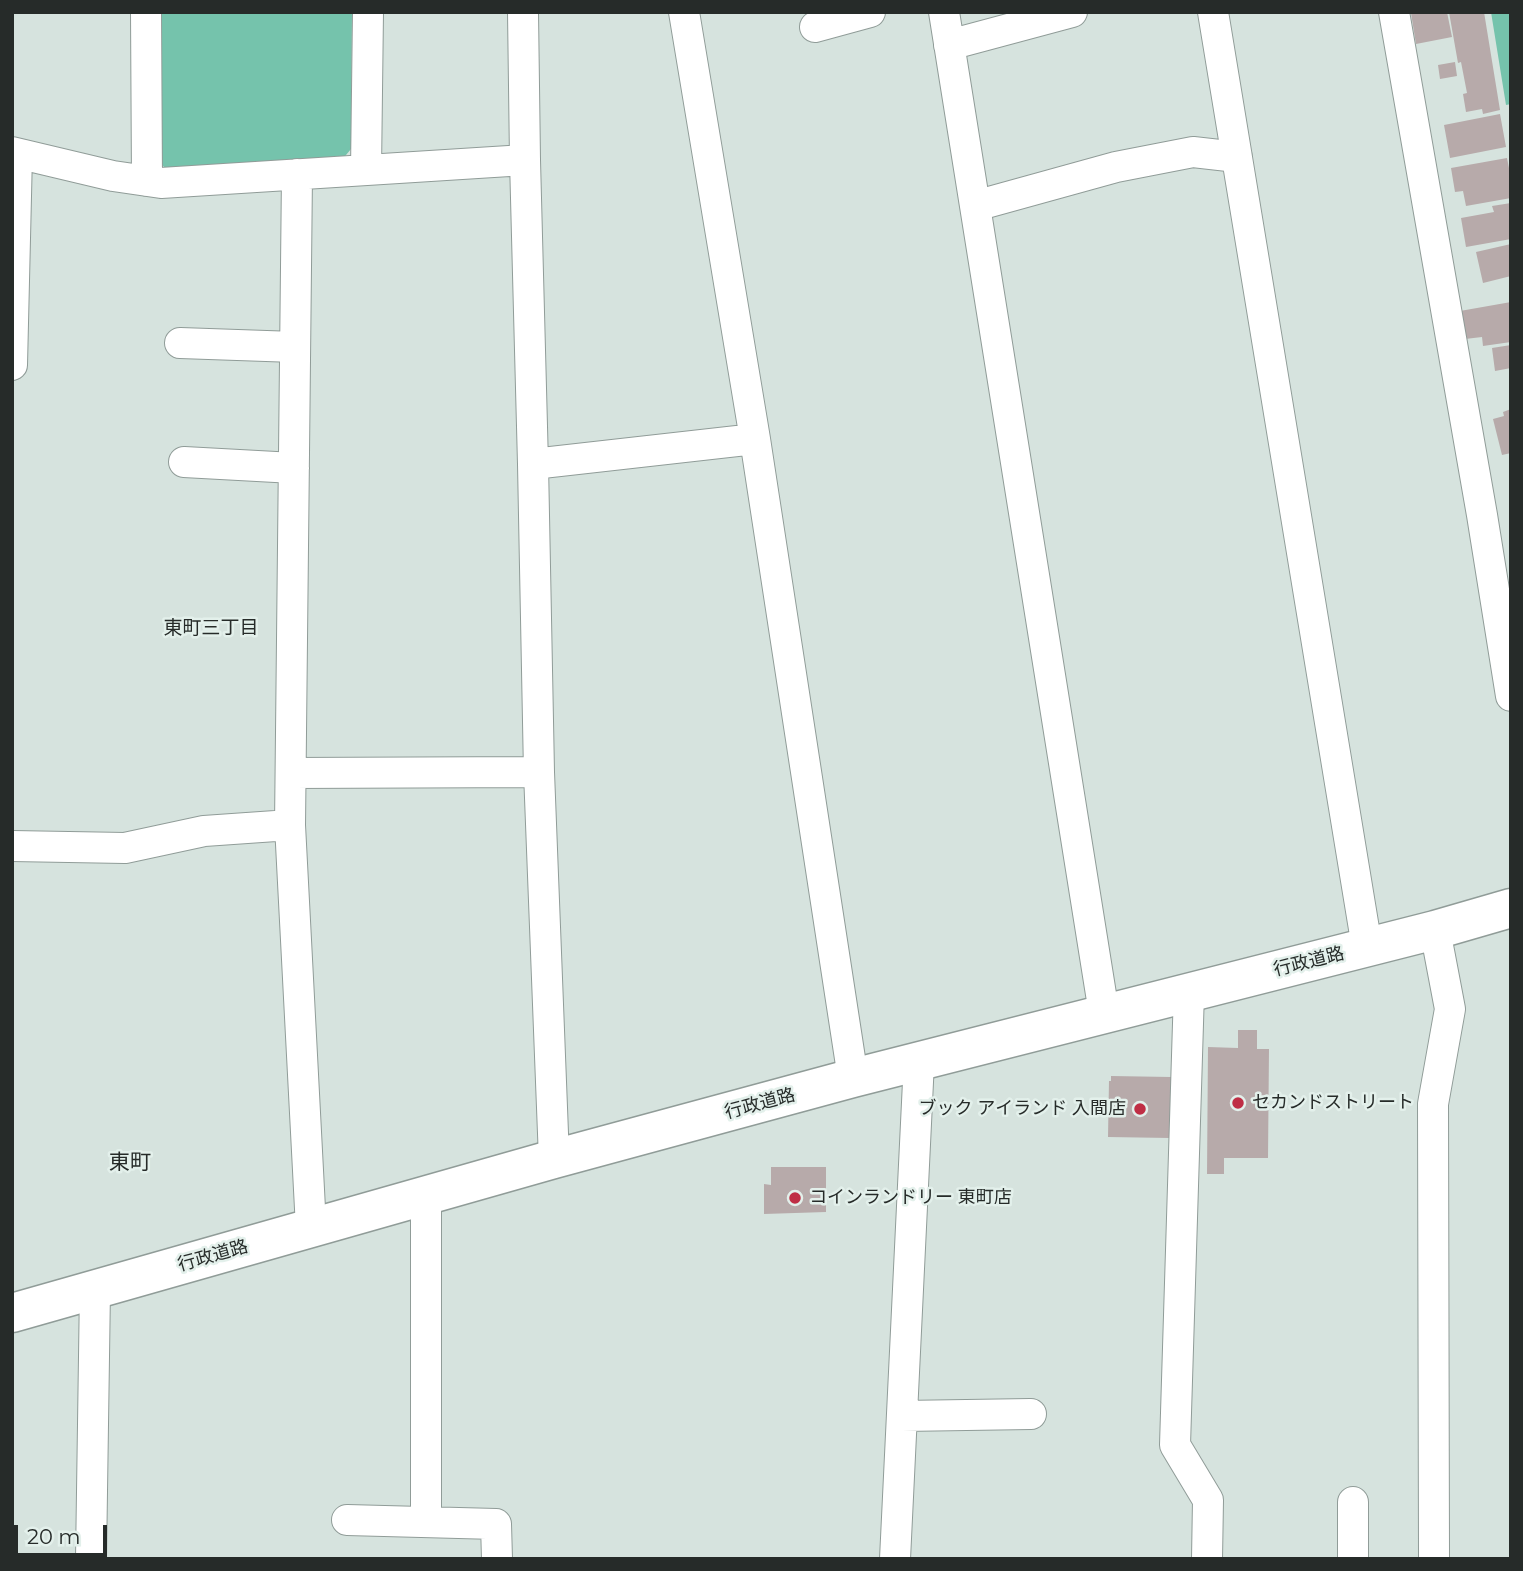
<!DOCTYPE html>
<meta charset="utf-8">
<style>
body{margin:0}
#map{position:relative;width:1523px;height:1571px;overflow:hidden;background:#d6e3de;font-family:Montserrat,sans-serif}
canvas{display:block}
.frame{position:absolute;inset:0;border:14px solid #262b29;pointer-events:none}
.scale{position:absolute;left:14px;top:1525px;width:93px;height:32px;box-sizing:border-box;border:4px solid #262b29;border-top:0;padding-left:9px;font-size:21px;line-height:24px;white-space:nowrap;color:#262b29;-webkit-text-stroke:5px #e3f0eb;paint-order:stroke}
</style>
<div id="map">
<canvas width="1523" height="1571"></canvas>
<div class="frame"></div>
<div class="scale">20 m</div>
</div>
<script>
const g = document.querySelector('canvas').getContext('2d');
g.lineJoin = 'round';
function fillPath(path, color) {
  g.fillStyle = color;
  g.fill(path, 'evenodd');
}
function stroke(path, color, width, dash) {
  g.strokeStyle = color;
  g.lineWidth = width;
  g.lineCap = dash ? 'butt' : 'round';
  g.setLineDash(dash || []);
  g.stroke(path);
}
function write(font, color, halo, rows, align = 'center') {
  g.font = font + ' Montserrat,"Noto Sans JP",sans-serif';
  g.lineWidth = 5;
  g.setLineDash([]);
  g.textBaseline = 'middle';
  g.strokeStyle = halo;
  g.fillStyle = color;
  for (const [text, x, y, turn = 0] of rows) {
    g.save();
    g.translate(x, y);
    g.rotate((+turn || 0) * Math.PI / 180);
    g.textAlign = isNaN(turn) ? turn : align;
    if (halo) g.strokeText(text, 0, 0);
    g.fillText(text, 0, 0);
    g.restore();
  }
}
fillPath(new Path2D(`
 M 158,12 L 352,12 L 351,149 L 341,161 L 169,171 L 157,161 Z
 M 1491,12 L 1511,12 L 1511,104 L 1506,105 Z`), '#75c3ac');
fillPath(new Path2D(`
 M 1416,12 L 1447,12 L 1452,37 L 1416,44 L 1411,13 Z
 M 1449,12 L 1484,12 L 1500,110 L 1483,114 L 1482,109 L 1466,112 L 1463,94 L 1467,93 L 1461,62 L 1458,63 Z
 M 1455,62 L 1457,76 L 1440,79 L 1438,65 Z
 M 1500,114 L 1506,147 L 1450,158 L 1444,125 Z
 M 1507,158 L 1511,178 L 1511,198 L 1466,206 L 1463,191 L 1455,192 L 1451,168 Z
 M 1511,203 L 1511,239 L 1466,247 L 1461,218 L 1494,212 L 1492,206 Z
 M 1511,244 L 1511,276 L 1483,283 L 1476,252 Z
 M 1511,302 L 1511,342 L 1483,346 L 1482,337 L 1465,339 L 1460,311 Z
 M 1511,345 L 1511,368 L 1495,371 L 1492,348 Z
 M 1511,409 L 1511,453 L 1502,455 L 1493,419 L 1504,416 L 1503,412 Z
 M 1238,1030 L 1257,1030 L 1257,1049 L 1269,1049 L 1268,1158 L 1224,1158 L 1224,1174 L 1207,1174 L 1208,1047 L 1238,1048 Z
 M 1111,1076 L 1171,1077 L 1170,1138 L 1108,1137 L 1109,1081 L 1111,1081 Z
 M 771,1167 L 826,1167 L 826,1212 L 764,1214 L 764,1184 L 771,1185 Z`), '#b7aaaa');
const minor = new Path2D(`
 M 146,12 L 147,181
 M 523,12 L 525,160 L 533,464 L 539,772 L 554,1159
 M 684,12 L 755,439 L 853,1078
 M 944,12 L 1104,1013
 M 1213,12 L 1367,947
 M 1394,12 L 1482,515 L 1511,696
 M 815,27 L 870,12
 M 949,45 L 1072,12
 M 12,152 L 113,176 L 161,183 L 525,160
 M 366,170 L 368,12
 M 297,174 L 290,825 L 311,1228
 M 975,206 L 1116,167 L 1193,152 L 1237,157
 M 180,343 L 295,347
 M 12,365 L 17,154
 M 184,462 L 294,468
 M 533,464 L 755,439
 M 291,773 L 539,772
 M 12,846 L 125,848 L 204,831 L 290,825
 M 1189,991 L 1175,1445 L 1208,1500 L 1207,1559
 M 426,1196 L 426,1522
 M 902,1416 L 1031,1414
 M 347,1520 L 496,1524 L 497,1559
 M 91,1559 L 95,1289
 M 895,1559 L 919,1061
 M 1353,1559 L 1353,1502
 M 1434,1559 L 1433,1104 L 1450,1009 L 1435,930`);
const highway = new Path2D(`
 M 12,1313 L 554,1159 L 853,1078 L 1435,930 L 1511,908`);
stroke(minor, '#909c98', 32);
stroke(highway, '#909c98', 41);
stroke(minor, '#fff', 30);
stroke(highway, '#fff', 38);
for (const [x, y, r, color] of [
 [1238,1103,7,"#bf2e45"],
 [1140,1109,7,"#bf2e45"],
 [795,1198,7,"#bf2e45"]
]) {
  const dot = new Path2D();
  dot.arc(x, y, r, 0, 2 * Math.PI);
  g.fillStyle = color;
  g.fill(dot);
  stroke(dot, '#e3f0eb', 2.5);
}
write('18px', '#262b29', '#e3f0eb', [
 ["行政道路",1309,962,-14],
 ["行政道路",760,1104,-15],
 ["行政道路",213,1256,-16]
]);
write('18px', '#262b29', '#e3f0eb', [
 ["セカンドストリート",1252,1103],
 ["ブック アイランド 入間店",1126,1109,"right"],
 ["コインランドリー 東町店",809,1198]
], 'left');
write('19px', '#262b29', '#e3f0eb', [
 ["東町三丁目",211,628]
]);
write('21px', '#262b29', '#e3f0eb', [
 ["東町",130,1163]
]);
</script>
